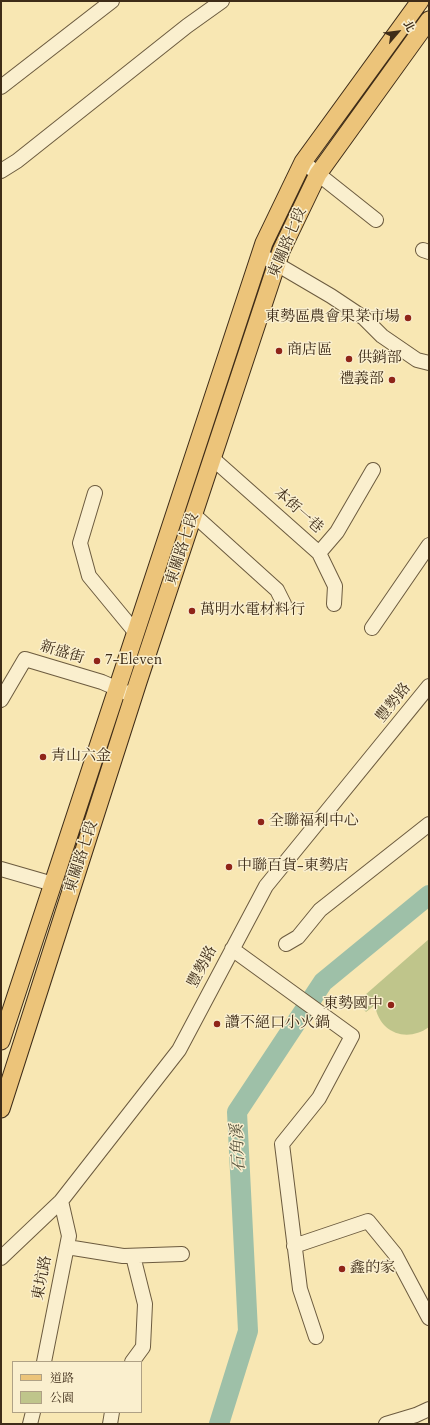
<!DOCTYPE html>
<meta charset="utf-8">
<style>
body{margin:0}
#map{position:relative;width:430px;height:1425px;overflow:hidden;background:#f8e7b3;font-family:Cardo,"Noto Serif TC",serif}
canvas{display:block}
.frame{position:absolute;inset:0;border:2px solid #3e2c18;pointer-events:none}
.legend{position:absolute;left:12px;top:1361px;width:130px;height:52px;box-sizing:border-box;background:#faefce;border:1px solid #afa185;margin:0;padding:5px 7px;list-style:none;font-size:12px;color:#3e2c18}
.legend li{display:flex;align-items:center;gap:8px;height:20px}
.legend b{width:20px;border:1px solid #afa185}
.north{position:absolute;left:378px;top:12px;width:40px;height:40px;-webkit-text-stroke:3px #faefce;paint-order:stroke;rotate:62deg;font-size:11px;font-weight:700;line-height:16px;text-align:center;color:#3e2c18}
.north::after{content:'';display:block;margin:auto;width:14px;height:18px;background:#3e2c18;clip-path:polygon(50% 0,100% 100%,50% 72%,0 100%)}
</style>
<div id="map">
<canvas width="430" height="1425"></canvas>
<div class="frame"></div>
<ul class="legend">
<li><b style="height:5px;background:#ecc47a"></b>道路</li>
<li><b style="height:11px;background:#bfc58b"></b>公園</li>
</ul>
<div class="north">北</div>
</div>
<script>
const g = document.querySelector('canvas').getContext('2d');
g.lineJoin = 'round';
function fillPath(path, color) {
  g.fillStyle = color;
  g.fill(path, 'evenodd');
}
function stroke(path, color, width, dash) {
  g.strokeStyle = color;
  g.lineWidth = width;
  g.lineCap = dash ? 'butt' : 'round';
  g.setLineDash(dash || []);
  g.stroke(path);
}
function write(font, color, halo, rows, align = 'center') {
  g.font = font + ' Cardo,"Noto Serif TC",serif';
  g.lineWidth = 3;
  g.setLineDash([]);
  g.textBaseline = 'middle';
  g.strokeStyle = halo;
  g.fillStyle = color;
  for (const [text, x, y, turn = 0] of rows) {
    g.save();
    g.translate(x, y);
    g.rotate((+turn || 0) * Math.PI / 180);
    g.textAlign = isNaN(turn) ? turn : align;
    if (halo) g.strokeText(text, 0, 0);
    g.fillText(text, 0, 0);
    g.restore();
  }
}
fillPath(new Path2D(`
 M 429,939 L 429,1027 C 407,1043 379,1033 375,1005 L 366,1012 L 357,1002 Z`), '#bfc58b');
stroke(new Path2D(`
 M 219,1424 L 248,1331 L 237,1112 L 323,982 L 429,895`), '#9ec0a8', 20);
const minor = new Path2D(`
 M 1,87 L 112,1
 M 303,162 L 376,220
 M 1,171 L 17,161 L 187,26 L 222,1
 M 423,250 L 429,252
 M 268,259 L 331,296 L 364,318 L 382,336 L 417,360 L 429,363
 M 212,458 L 319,553 L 335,586 L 334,604
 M 95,493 L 80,543 L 89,576 L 136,633
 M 194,515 L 277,590 L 284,604
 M 319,553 L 337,532 L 373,470
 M 372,628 L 429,545
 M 1,700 L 25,659 L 102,682 L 134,696
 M 1,869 L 53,884
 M 286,944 L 298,937 L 320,910 L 429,824
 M 232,949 L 352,1036 L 319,1098 L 282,1144 L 300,1289 L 316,1337
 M 294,1246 L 368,1221 L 395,1254 L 429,1318
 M 67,1247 L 123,1256 L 182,1254
 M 1,1258 L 61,1201 L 179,1050 L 266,886 L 429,686
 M 44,1362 L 69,1236 L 61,1201
 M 132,1362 L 143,1347 L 145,1304 L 133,1256
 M 30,1424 L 33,1412
 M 110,1424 L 112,1412
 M 386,1424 L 416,1415 L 429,1409`);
const major = new Path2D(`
 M 1,1041 L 264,243 L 303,162 L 420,1
 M 1,1109 L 138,682 L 281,251 L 318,174 L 429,20`);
stroke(minor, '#6c5b3f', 16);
stroke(major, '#3e2c18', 19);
stroke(minor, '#faefce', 14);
stroke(major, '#ecc47a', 17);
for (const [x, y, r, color] of [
 [408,318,4,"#8f2418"],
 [279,351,4,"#8f2418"],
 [349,359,4,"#8f2418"],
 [392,380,4,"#8f2418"],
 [192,611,4,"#8f2418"],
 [97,661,4,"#8f2418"],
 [43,757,4,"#8f2418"],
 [261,822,4,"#8f2418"],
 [229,867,4,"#8f2418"],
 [391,1005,4,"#8f2418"],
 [217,1024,4,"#8f2418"],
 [342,1269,4,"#8f2418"]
]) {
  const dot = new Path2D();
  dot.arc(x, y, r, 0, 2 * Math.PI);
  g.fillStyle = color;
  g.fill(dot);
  stroke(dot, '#faefce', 1.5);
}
write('15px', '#3e2c18', '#faefce', [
 ["東關路七段",288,243,-67],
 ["本街一巷",298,511,42],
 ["東關路七段",183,549,-72],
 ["新盛街",62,653,17],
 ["豐勢路",394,703,-51],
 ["東關路七段",82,857,-72],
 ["豐勢路",203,967,-62],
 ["東坑路",43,1278,-79]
]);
write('15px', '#3e2c18', '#faefce', [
 ["東勢區農會果菜市場",400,318,"right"],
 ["商店區",287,351],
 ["供銷部",357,359],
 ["禮義部",384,380,"right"],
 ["萬明水電材料行",200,611],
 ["7-Eleven",105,661],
 ["青山六金",51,757],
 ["全聯福利中心",269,822],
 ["中聯百貨-東勢店",237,867],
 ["東勢國中",383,1005,"right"],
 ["讚不絕口小火鍋",225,1024],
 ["鑫的家",350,1269]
], 'left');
write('italic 16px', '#56513c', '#faefce', [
 ["石角溪",239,1148,-93]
]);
</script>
